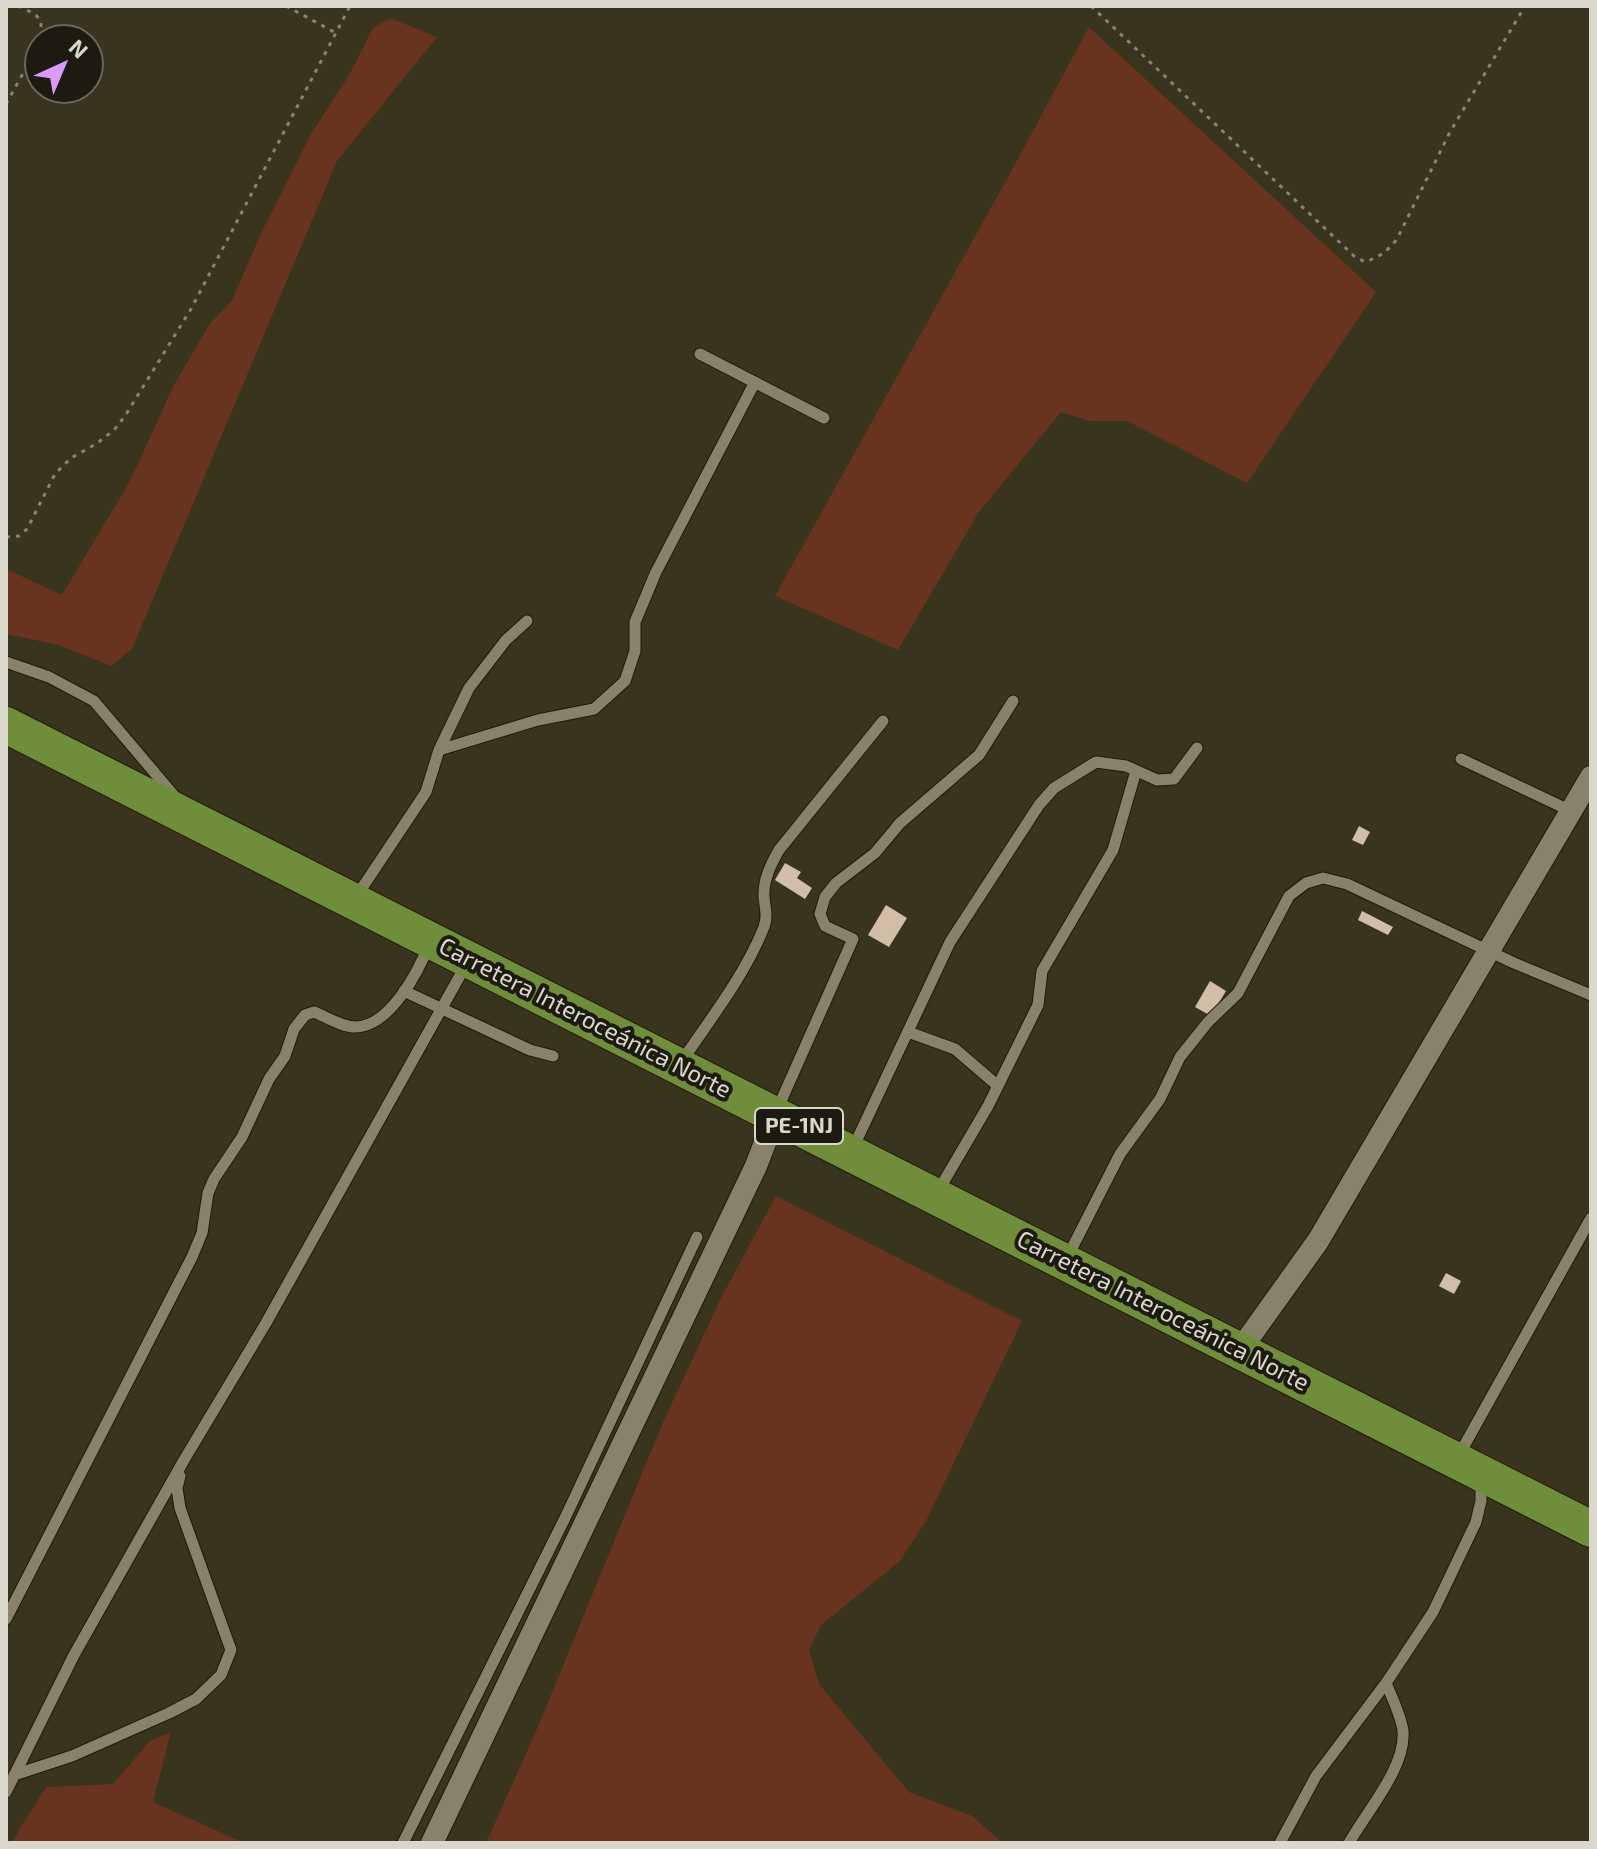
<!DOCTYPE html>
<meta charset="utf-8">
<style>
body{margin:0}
#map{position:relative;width:1597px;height:1849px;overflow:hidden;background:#38341d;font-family:"Exo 2",sans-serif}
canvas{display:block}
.frame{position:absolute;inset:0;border:8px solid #dad8cb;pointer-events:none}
.north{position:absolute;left:24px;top:24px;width:80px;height:80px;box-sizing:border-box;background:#1d1b11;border:2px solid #69675b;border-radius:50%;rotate:44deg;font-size:22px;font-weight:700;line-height:32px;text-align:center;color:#dad8cb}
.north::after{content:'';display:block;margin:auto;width:28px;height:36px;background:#da9af6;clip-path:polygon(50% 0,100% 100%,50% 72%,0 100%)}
</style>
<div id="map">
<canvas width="1597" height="1849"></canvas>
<div class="frame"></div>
<div class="north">N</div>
</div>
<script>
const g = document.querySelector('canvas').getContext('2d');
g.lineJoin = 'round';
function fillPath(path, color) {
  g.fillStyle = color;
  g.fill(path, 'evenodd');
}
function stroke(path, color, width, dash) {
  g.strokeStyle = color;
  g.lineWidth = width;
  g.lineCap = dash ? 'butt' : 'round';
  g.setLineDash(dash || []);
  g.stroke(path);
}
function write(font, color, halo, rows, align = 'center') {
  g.font = font + ' "Exo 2",sans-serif';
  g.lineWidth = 8;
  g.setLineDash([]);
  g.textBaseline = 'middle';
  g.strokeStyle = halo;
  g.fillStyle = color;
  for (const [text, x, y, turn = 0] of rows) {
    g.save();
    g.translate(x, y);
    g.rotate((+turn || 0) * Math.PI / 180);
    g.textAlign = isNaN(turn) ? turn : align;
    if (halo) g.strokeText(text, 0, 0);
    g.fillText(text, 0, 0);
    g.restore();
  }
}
fillPath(new Path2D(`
 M 390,18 L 437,37 L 337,161 L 132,649 L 111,666 L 59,645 L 6,634 L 6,569 L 62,595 L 129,483 L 174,385 L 209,325 L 232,300 L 262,231 L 311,134 L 349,75 L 373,28 Z
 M 1089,27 L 1376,292 L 1247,483 L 1127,421 L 1091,421 L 1061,412 L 979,512 L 898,650 L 775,596 L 1013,168 Z
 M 776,1196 L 1022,1321 L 926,1521 L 900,1561 L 821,1625 L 809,1650 L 819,1684 L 909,1792 L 972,1816 L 1003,1843 L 486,1843 L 537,1729 L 664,1420 L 721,1298 Z
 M 171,1732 L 153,1802 L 244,1843 L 11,1843 L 46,1787 L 113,1784 L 150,1741 Z`), '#68341f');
fillPath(new Path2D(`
 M 1359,826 L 1370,832 L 1363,845 L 1352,840 Z
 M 785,863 L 801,872 L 797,878 L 812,888 L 805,899 L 775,880 Z
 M 886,905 L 907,918 L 889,947 L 868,935 Z
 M 1362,911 L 1393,927 L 1388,935 L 1358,920 Z
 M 1210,981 L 1226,991 L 1211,1016 L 1195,1007 Z
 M 1446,1273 L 1461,1281 L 1454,1294 L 1439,1286 Z`), '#d2bea8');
const service = new Path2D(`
 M 700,354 L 824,418
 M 6,662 L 49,677 L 94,701 L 176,798
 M 439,750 L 538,720 L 594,709 L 625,681 L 635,651 L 635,622 L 656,572 L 755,382
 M 1461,759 L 1571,811
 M 356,897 L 426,792 L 439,750 L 469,688 L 506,640 L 527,621
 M 404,991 L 530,1050 L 553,1056
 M 908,1032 L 955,1049 L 998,1086
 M 682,1061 C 711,1018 745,975 764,927 C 768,916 765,908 764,897 C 763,880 771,864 779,850 L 883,721
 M 777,1110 L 853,939 L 825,926 L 820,914 L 825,897 L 836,883 L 875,853 L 900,823 L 979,755 L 1013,701
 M 853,1148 L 950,942 L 1039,805 L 1054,788 L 1096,762 L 1126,766 L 1157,780 L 1174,779 L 1197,748
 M 937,1193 L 988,1106 L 1038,1005 L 1042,971 L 1113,850 L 1136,771
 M 1067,1258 L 1120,1154 L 1160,1099 L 1180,1057 L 1208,1022 L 1238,993 L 1289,896 L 1306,883 L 1323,878 L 1347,884 L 1514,963 L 1591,995
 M 1459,1455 L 1591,1218
 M 6,1619 L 192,1257 L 202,1233 L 208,1193 L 214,1179 L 242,1137 L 269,1079 L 285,1056 L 294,1029 L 305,1015 L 314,1012 C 327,1017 341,1027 356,1027 C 390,1026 419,971 429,944
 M 14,1775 L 72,1756 L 169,1713 L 196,1699 L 221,1675 L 231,1650 L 180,1508 L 177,1488 L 180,1476
 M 6,1792 L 74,1655 L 184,1460 L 266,1323 L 467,963
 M 403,1843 L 565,1518 L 697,1237
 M 1280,1843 L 1316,1776 L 1386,1683 L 1433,1612 L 1476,1522 L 1481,1501 L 1481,1482
 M 1349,1843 C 1366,1812 1406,1768 1403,1731 C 1401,1715 1392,1698 1386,1683`);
const minor = new Path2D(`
 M 1240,1350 L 1318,1241 L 1591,777
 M 432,1843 L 756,1166 L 776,1114`);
const trunk = new Path2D(`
 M 6,725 L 1591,1529`);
stroke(service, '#1f1b05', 13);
stroke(minor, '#1f1b05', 24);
stroke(trunk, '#1f1b05', 38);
stroke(new Path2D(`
 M 18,6 L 35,14 L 41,21 L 41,40
 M 286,6 L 336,33
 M 1091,6 L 1354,256 L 1365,262 C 1379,257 1388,251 1397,239 L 1450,132 L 1525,6
 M 6,104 L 40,43
 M 6,537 L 19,536 L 27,529 L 55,474 L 71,458 L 96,444 L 114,430 L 125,416 L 191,309 L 350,6`), '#878472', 3, [4, 6]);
stroke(service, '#878269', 11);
stroke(minor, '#878269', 22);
stroke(trunk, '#708d3c', 36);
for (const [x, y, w] of [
 [799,1126,88]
]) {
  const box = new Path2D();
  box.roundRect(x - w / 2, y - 18, w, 36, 6);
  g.fillStyle = '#1d1b11';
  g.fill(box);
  stroke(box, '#dad8cb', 2);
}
write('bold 22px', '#dad8cb', null, [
 ["PE-1NJ",799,1126]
]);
write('24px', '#dad8cb', '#1d1b11', [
 ["Carretera Interoceánica Norte",585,1018,27],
 ["Carretera Interoceánica Norte",1163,1311,27]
]);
</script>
